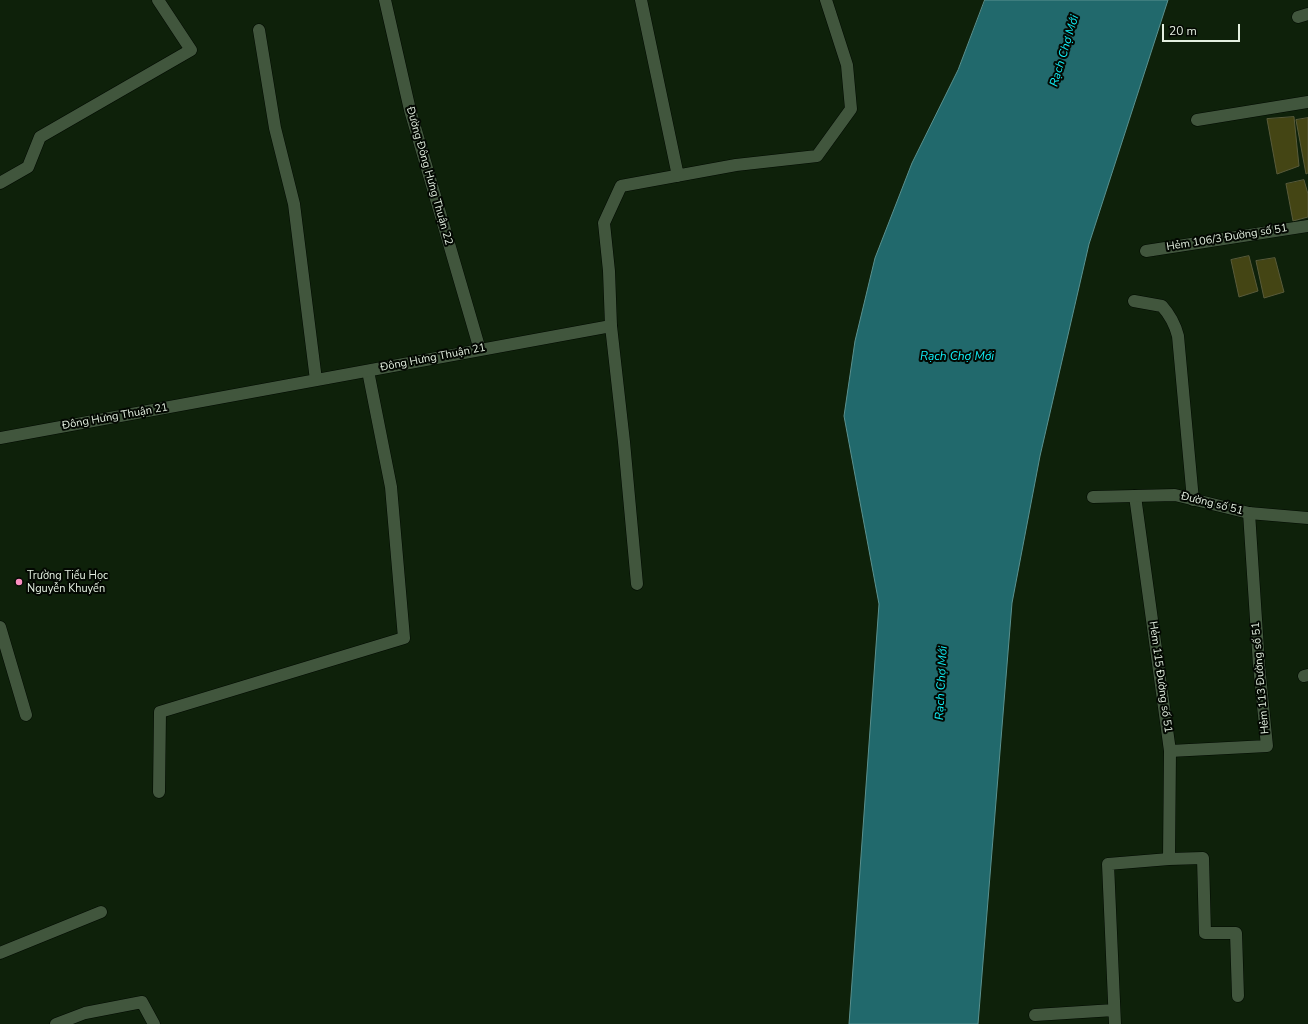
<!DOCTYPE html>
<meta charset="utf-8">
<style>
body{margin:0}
#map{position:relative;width:1308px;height:1024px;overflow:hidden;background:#0e210a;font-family:"Nunito Sans",sans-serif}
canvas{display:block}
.scale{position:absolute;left:1162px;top:24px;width:78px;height:18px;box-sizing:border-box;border:2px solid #e3efe0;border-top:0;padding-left:5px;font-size:12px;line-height:14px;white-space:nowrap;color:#e3efe0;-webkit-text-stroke:3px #030802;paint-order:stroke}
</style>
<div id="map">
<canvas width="1308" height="1024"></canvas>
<div class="scale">20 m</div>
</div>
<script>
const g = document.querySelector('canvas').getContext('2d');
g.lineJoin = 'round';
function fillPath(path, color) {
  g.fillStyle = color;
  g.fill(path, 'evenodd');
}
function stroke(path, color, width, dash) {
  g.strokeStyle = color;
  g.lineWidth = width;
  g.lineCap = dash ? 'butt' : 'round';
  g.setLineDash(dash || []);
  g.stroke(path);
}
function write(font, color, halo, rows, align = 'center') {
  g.font = font + ' "Nunito Sans",sans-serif';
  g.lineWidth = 4;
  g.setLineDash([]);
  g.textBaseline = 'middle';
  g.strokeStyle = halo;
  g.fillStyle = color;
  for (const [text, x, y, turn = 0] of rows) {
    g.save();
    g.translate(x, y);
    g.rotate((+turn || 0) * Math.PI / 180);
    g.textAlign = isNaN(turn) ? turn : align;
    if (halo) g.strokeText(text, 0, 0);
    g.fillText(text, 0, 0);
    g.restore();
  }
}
const water = new Path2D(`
 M 985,0 L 1168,0 L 1089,244 L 1040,456 L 1012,603 L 978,1024 L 849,1024 L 879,604 L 844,416 L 855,341 L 875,258 L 912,163 L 958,70 Z`);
fillPath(water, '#21696c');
stroke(water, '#5b918f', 1);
const building = new Path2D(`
 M 1294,117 L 1299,166 L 1277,174 L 1267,119 Z
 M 1308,118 L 1308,173 L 1306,174 L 1296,120 Z
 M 1304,180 L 1308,194 L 1308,217 L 1293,221 L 1286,184 Z
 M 1249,256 L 1258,291 L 1239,297 L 1231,260 Z
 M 1275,258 L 1284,292 L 1264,298 L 1256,261 Z`);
fillPath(building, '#444514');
stroke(building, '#595b3b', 1);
const lane = new Path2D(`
 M 641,0 L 678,176
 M 1298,17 L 1308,14
 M 1197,120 L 1308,102
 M 1146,251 L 1308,226
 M 1134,301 L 1162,306 C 1170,315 1175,324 1178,336 L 1193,500
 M 611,326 L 609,271 L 604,223 L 621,186 L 736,165 L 817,156 L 851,109 L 847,65 L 826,0
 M 1304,676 L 1308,675
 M 1170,751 L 1267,746 L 1259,665 L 1249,513
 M 159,792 L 160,712 L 404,638 L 391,487 L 368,371
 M 1169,859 L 1203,858 L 1205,933 L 1236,933 L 1238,996
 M 1035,1015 L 1114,1010
 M 1115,1024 L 1108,864 L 1169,859 L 1170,751 L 1135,496`);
const street = new Path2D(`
 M 385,0 L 410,110 L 480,350
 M 259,30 L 275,128 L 294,204 L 316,380
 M 0,183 L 28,167 L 40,137 L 191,50 L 158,0
 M 0,438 L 611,326 L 624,442 L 637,584
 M 1093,497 L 1175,495 L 1249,513 L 1308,518
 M 0,627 L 26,715
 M 0,953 L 101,912
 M 56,1024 L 85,1013 L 142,1002 L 154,1024`);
stroke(lane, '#000a00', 13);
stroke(street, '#000a00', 13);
stroke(lane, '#41563d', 12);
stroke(street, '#41563d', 12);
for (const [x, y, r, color] of [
 [19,582,4,"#fc8fc1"]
]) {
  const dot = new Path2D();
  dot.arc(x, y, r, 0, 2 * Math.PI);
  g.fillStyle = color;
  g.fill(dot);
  stroke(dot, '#030802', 1.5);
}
write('11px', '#e3efe0', '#030802', [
 ["Đường Đông Hưng Thuận 22",429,176,74],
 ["Hẻm 106/3 Đường số 51",1227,238,-9],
 ["Đông Hưng Thuận 21",433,358,-11],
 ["Đông Hưng Thuận 21",115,417,-10],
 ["Đường số 51",1212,504,14],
 ["Hẻm 115 Đường số 51",1160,677,82],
 ["Hẻm 113 Đường số 51",1261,678,-95]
]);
write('11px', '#e3efe0', '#030802', [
 ["Trường Tiểu Học",27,576],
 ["Nguyễn Khuyến",27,589]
], 'left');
write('italic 12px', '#11eff8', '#030802', [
 ["Rạch Chợ Mới",1065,51,-73],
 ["Rạch Chợ Mới",957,357],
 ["Rạch Chợ Mới",942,683,-87]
]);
</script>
